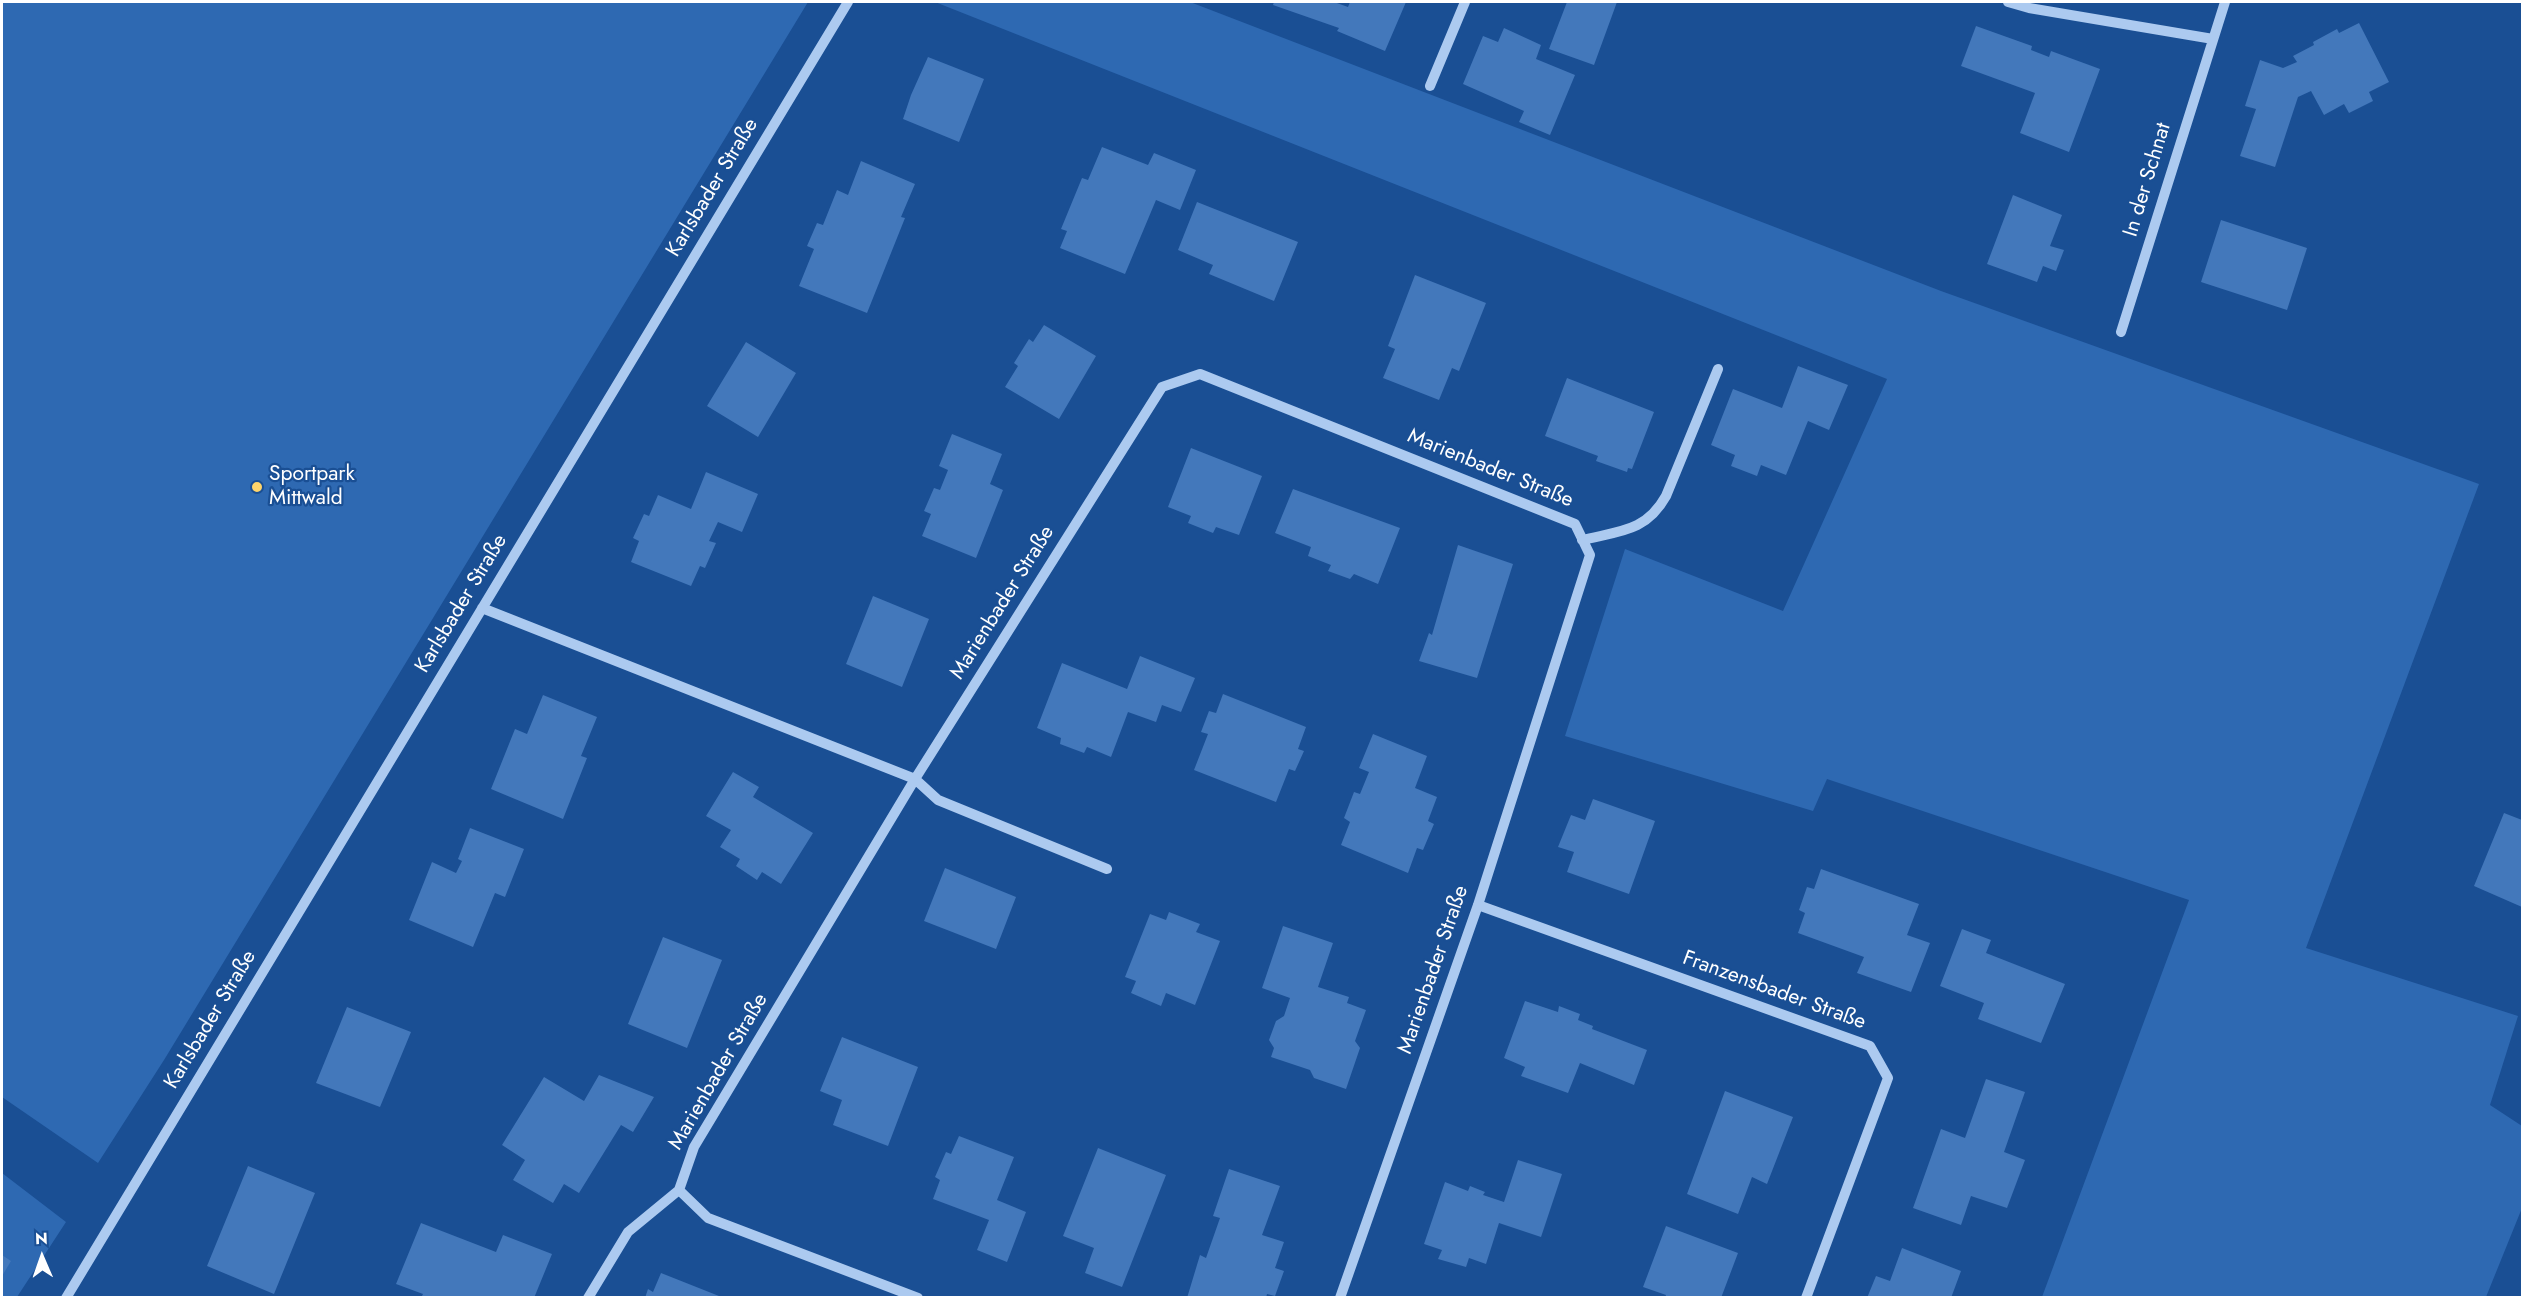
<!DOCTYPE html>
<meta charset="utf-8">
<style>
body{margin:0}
#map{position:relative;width:2524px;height:1299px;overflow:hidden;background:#1a4f94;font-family:Jost,sans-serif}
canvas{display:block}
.frame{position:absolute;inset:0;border:3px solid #fff;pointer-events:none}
.north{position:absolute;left:12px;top:1227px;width:60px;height:60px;-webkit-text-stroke:4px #1a4f94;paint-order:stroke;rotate:358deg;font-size:16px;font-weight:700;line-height:24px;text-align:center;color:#fff}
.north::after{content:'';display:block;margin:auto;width:21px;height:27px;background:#fff;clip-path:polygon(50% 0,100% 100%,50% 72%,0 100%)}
</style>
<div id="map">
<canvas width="2524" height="1299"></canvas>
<div class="frame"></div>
<div class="north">N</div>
</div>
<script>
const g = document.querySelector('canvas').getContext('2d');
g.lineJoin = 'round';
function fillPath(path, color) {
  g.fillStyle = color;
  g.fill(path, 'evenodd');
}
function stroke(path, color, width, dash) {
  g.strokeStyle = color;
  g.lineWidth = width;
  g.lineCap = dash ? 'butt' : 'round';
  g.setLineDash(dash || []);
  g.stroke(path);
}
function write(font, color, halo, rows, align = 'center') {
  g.font = font + ' Jost,sans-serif';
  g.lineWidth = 4.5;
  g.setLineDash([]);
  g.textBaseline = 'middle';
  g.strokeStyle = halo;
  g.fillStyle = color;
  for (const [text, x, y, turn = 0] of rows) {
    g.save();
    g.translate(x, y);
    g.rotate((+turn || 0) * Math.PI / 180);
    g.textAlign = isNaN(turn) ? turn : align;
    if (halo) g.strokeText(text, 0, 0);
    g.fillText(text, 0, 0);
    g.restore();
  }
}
fillPath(new Path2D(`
 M 2,2 L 808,2 L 164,1060 L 98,1163 L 2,1097 Z
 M 935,2 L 1190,2 L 1941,291 L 2479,484 L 2306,948 L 2518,1016 L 2490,1105 L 2522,1126 L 2522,1208 L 2486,1297 L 2042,1297 L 2189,900 L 1827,779 L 1813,811 L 1565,736 L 1625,549 L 1783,611 L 1887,379 Z
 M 2,1173 L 66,1222 L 17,1297 L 2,1297 Z`), '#2e69b2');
fillPath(new Path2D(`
 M 1274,2 L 1334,2 L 1348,7 L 1350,2 L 1406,2 L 1385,51 L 1337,31 L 1339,28 L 1273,5 Z
 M 1567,2 L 1617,2 L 1594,65 L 1549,49 Z
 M 2359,23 L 2389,82 L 2369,92 L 2373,101 L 2349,113 L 2344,104 L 2324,115 L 2311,91 L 2298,97 L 2275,167 L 2240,156 L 2256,109 L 2245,106 L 2260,60 L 2283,68 L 2297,62 L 2293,56 L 2314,45 L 2313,42 L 2337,29 L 2339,33 Z
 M 1976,26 L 2032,46 L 2031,50 L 2049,57 L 2051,51 L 2100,69 L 2069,152 L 2020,133 L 2035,93 L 1961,66 Z
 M 1504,28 L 1541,45 L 1536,59 L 1575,75 L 1550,135 L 1519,122 L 1524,111 L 1463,84 L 1483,36 L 1498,42 Z
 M 928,57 L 984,79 L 959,142 L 903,119 L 911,95 Z
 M 1102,147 L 1148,165 L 1154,153 L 1196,170 L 1180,210 L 1156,200 L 1125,274 L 1060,248 L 1067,231 L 1061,229 L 1082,178 L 1088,180 Z
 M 861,161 L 915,184 L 901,217 L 905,218 L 867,313 L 799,286 L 814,249 L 807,246 L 817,223 L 823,225 L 837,190 L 848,195 Z
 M 2013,195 L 2062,215 L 2050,246 L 2064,250 L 2056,271 L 2043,266 L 2037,282 L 1987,264 Z
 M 1197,202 L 1298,242 L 1274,301 L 1209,274 L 1213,265 L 1178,250 Z
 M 2221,220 L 2307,248 L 2287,310 L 2201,282 Z
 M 1415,275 L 1486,303 L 1459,371 L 1452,368 L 1439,400 L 1383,378 L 1395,349 L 1388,346 Z
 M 1044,325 L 1096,356 L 1059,419 L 1005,387 L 1018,366 L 1014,363 L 1029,339 L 1033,342 Z
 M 746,342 L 796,373 L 758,437 L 707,406 Z
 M 1798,366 L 1848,385 L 1829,430 L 1808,421 L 1786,475 L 1761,465 L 1757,476 L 1731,466 L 1735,455 L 1711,445 L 1733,389 L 1782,408 Z
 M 1567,378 L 1654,412 L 1632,469 L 1628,468 L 1627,472 L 1596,461 L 1598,456 L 1545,436 Z
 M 952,434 L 1002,454 L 990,484 L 1003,490 L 976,558 L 922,536 L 931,514 L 924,511 L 934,488 L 940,490 L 948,470 L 939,466 Z
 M 1191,448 L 1262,476 L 1239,535 L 1216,527 L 1213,533 L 1188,523 L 1191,516 L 1168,507 Z
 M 706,472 L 758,494 L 742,532 L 718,522 L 709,541 L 716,543 L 705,568 L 700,566 L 691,586 L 631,562 L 639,541 L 633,538 L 644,514 L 649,516 L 658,495 L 691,509 Z
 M 1293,489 L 1400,528 L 1378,584 L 1354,574 L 1350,579 L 1328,571 L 1331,565 L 1308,556 L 1311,547 L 1275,533 Z
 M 1458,545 L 1513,564 L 1477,678 L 1419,661 L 1429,633 L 1432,635 Z
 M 873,596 L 929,619 L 902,687 L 846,664 Z
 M 1140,656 L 1195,678 L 1181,712 L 1162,705 L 1156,722 L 1128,712 L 1111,757 L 1087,747 L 1084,753 L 1060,744 L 1061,738 L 1037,728 L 1062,663 L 1127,689 Z
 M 1223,694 L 1306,727 L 1298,749 L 1304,751 L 1295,771 L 1289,769 L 1276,802 L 1194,770 L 1208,734 L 1201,732 L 1209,711 L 1216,713 Z
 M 543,695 L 597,717 L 581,756 L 587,758 L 563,819 L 491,789 L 515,729 L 527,734 Z
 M 1373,734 L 1427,756 L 1415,788 L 1437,797 L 1428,821 L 1434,824 L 1423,850 L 1417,848 L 1408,873 L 1341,845 L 1350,822 L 1344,818 L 1354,792 L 1360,794 L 1369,772 L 1359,768 Z
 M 733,772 L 759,787 L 753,797 L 813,833 L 781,884 L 762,872 L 757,880 L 736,866 L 740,859 L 720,847 L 731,830 L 706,816 Z
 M 1593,799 L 1655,821 L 1629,894 L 1567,872 L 1574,852 L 1558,847 L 1571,815 L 1585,820 Z
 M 2504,813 L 2522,820 L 2522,907 L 2474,886 Z
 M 470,828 L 524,849 L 505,897 L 495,893 L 473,947 L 409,920 L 432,862 L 456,873 L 462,861 L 458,859 Z
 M 945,868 L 1016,897 L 996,949 L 924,921 Z
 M 1821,869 L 1919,904 L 1907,935 L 1930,943 L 1911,992 L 1857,973 L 1864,957 L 1798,933 L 1805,913 L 1799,910 L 1807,887 L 1814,889 Z
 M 1169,912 L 1200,924 L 1196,932 L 1220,941 L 1195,1005 L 1166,993 L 1161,1006 L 1131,993 L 1136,981 L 1125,977 L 1150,914 L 1166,920 Z
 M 1283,926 L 1333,943 L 1318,987 L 1349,997 L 1347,1003 L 1366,1010 L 1355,1041 L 1360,1048 L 1346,1089 L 1314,1078 L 1310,1070 L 1271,1057 L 1274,1048 L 1269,1040 L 1276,1021 L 1284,1016 L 1290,998 L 1262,988 Z
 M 1962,929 L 1991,940 L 1986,953 L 2065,984 L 2041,1043 L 1978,1019 L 1984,1003 L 1940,986 Z
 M 663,937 L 722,960 L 687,1048 L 628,1024 Z
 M 1525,1001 L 1558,1012 L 1559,1006 L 1580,1014 L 1578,1020 L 1593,1026 L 1592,1029 L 1647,1050 L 1634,1085 L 1580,1063 L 1568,1093 L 1521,1076 L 1525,1067 L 1504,1058 Z
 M 347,1007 L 411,1032 L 380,1107 L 316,1083 Z
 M 842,1037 L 918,1067 L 888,1146 L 833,1125 L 842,1100 L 820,1091 Z
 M 599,1075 L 654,1097 L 633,1132 L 621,1125 L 579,1193 L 564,1184 L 553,1203 L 513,1180 L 525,1160 L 502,1145 L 544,1077 L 584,1101 Z
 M 1986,1079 L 2025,1092 L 2004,1152 L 2025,1160 L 2007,1208 L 1971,1196 L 1961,1225 L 1913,1208 L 1941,1129 L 1965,1138 Z
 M 1725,1091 L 1793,1117 L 1767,1184 L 1752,1177 L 1738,1214 L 1687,1194 Z
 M 959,1136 L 1014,1157 L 997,1200 L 1026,1212 L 1007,1262 L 977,1250 L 989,1220 L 933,1199 L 940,1180 L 935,1177 L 946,1152 L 951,1154 Z
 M 1098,1148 L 1166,1175 L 1122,1287 L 1085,1273 L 1094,1248 L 1063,1236 Z
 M 1518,1160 L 1562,1174 L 1541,1237 L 1499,1223 L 1486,1264 L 1469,1258 L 1466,1267 L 1438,1259 L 1442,1250 L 1424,1244 L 1445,1182 L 1468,1191 L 1470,1186 L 1485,1192 L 1483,1195 L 1504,1202 Z
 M 248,1166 L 315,1193 L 274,1294 L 207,1266 Z
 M 1229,1169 L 1280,1186 L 1262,1235 L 1284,1242 L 1275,1268 L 1284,1271 L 1275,1296 L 1267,1294 L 1266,1298 L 1187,1298 L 1200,1255 L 1206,1258 L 1220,1218 L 1213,1216 Z
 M 421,1223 L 496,1252 L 503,1235 L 552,1254 L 534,1298 L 421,1298 L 423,1294 L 396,1284 Z
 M 1666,1226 L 1738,1253 L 1721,1298 L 1665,1298 L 1666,1295 L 1643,1287 Z
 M 1902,1248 L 1961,1271 L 1951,1298 L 1867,1298 L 1876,1276 L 1890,1281 Z
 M 2,1255 L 11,1261 L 2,1276 Z
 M 661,1273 L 719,1296 L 645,1298 L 648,1289 L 653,1292 Z`), '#4378bb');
stroke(new Path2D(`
 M 2008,2 L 2029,8 L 2213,39
 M 1430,86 L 1465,2
 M 2121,332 L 2225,2
 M 1582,540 C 1619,531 1646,532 1666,496 L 1718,369
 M 482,608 L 915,779 L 938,800 L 1107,869
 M 1478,905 L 1870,1046 L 1888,1078 L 1806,1298
 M 66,1298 L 848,2
 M 588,1298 L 628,1232 L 679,1190
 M 918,1298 L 708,1218 L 679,1190 L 694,1147 L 915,779 L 1162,387 L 1200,374 L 1575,524 L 1590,555 L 1478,905 L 1340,1298`), '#accaf0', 10);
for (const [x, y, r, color] of [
 [257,487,6,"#ffd56b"]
]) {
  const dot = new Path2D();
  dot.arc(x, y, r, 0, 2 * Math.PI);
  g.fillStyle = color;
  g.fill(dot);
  stroke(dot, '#1a4f94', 2);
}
write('21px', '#fff', '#1a4f94', [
 ["In der Schnat",2148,180,-73],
 ["Karlsbader Straße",713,188,-59],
 ["Marienbader Straße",1490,469,22],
 ["Marienbader Straße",1003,603,-58],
 ["Karlsbader Straße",462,604,-59],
 ["Marienbader Straße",1434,970,-71],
 ["Franzensbader Straße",1774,991,20],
 ["Karlsbader Straße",211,1020,-59],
 ["Marienbader Straße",719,1072,-60]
]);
write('21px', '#fff', '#1a4f94', [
 ["Sportpark",269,475],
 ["Mittwald",269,499]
], 'left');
</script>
